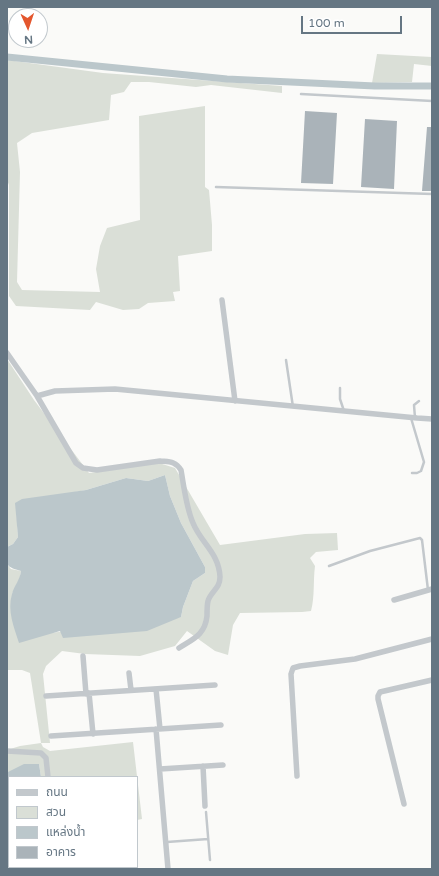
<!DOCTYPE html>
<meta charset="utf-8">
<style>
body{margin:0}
#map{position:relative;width:439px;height:876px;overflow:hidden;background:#fafaf8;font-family:"Varela Round","Noto Sans Thai",sans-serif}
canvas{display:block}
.frame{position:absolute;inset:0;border:8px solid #657683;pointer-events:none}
.legend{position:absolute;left:8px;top:776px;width:130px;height:92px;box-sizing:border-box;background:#fff;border:1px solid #c1c8cd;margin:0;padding:5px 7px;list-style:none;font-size:12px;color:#657683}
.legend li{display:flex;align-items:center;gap:8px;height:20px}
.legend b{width:20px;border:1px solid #c1c8cd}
.north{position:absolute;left:8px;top:8px;width:40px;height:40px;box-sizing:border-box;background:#fff;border:1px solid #c1c8cd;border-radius:50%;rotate:177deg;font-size:11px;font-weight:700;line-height:16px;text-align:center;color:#657683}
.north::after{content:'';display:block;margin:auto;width:14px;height:18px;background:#e4572e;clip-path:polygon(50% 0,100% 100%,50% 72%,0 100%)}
.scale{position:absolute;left:301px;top:16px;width:101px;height:18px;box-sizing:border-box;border:2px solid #657683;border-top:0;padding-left:5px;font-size:12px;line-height:14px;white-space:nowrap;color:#657683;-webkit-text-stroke:3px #fff;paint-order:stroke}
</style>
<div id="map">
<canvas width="439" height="876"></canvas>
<div class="frame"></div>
<ul class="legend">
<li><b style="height:5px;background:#c3c8cc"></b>ถนน</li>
<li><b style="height:11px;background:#dadfd7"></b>สวน</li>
<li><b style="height:11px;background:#bbc7cb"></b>แหล่งน้ำ</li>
<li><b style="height:11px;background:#aab3b9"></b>อาคาร</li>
</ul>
<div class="north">N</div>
<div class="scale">100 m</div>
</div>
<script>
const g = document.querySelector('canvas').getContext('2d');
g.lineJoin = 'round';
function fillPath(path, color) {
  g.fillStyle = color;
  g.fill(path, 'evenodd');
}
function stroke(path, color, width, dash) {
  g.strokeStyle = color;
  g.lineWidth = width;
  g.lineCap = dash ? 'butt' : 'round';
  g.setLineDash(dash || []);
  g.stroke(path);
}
fillPath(new Path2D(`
 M 377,54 L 432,57 L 432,66 L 414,64 L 412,82 L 372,83 Z
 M 7,60 L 103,73 L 282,86 L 282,93 L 211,85 L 196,87 L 149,82 L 131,82 L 124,92 L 111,95 L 109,120 L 32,133 L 17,143 L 20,172 L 17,282 L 22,290 L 100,292 L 96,269 L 100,246 L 107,228 L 140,220 L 139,116 L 205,106 L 205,187 L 209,190 L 212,225 L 212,251 L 178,256 L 180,291 L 173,292 L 175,301 L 148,303 L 139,309 L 123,310 L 96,302 L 90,310 L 16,306 L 9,296 L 9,185 L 7,180 Z
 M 7,359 L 34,400 L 89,473 L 159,463 L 175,468 L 220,545 L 305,534 L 337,533 L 338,550 L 316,552 L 310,558 L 315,566 C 313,581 315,596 311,611 L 302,612 L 240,613 L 233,625 L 228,655 L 215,651 L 187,631 L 175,646 L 140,656 L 85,654 L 62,651 L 46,666 L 43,674 L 50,743 L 41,743 L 43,747 L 50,751 L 133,742 L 142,819 L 137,820 L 137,777 L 41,777 L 39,764 L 9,772 L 7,775 L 7,750 L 20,746 L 41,743 L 30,673 L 22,670 L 7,670 L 7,564 L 11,569 L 21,571 L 20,578 L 12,594 L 50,633 L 181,617 L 183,607 L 193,581 L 205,573 L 205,567 L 181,523 L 170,496 L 165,475 L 148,481 L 126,478 L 86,490 L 16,503 L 18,537 L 13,544 L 7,547 Z`), '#dadfd7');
fillPath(new Path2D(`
 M 165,475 L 170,496 L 181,523 L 205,567 L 205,573 L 193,581 L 183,607 L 181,617 L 147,631 L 63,638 L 60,631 L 19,643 C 14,627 7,611 12,594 C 14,586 20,580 21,571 C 3,566 7,564 7,547 L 13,544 L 18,537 L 15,503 L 22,499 L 86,490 L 126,478 L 148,481 Z
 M 24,764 L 39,764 L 41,777 L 9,777 L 9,810 L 7,810 L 7,775 L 8,772 Z`), '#bbc7cb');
stroke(new Path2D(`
 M 7,57 L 227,79 L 375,86 L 432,86`), '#bbc7cb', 7);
fillPath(new Path2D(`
 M 305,111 L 337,113 L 333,184 L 301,183 Z
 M 365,119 L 397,121 L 394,189 L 361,187 Z
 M 427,127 L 432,127 L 432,191 L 422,191 Z`), '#aab3b9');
stroke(new Path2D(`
 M 301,94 L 432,101
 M 216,187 L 432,194
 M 286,360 L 293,407
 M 340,388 L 340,399 L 344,411
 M 411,418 L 424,462 L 421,471 L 417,473 L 412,473
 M 415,418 L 414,405 L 419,401
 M 329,566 L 370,551 L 420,538 L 422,540 L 428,590
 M 206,812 L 210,860
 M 167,842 L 208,839`), '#c3c8cc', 2.5);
stroke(new Path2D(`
 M 222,300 L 235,401
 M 7,353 L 37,396 L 76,463 L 83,468 L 97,470 L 160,461 C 170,462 175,461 181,470 C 184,487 186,507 193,523 C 201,543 219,553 220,577 C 220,589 211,591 208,601 C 207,605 207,611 207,616 C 205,635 193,639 179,648
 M 37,396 L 55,391 L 115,389 L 417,418 L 432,419
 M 394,600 L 432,589
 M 83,656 L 86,694
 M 129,673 L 131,690
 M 156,689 L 160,729
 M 89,693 L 93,734
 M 46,696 L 215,685
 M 156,729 L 168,869
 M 51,736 L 221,725
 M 7,751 L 41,753 L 46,758 L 48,777
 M 203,766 L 205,806
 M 160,769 L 223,765
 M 297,776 L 291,674 L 293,668 L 300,666 L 355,659 L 432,639
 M 404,804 L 378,699 L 378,696 L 380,692 L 432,680`), '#c3c8cc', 5.5);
</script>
